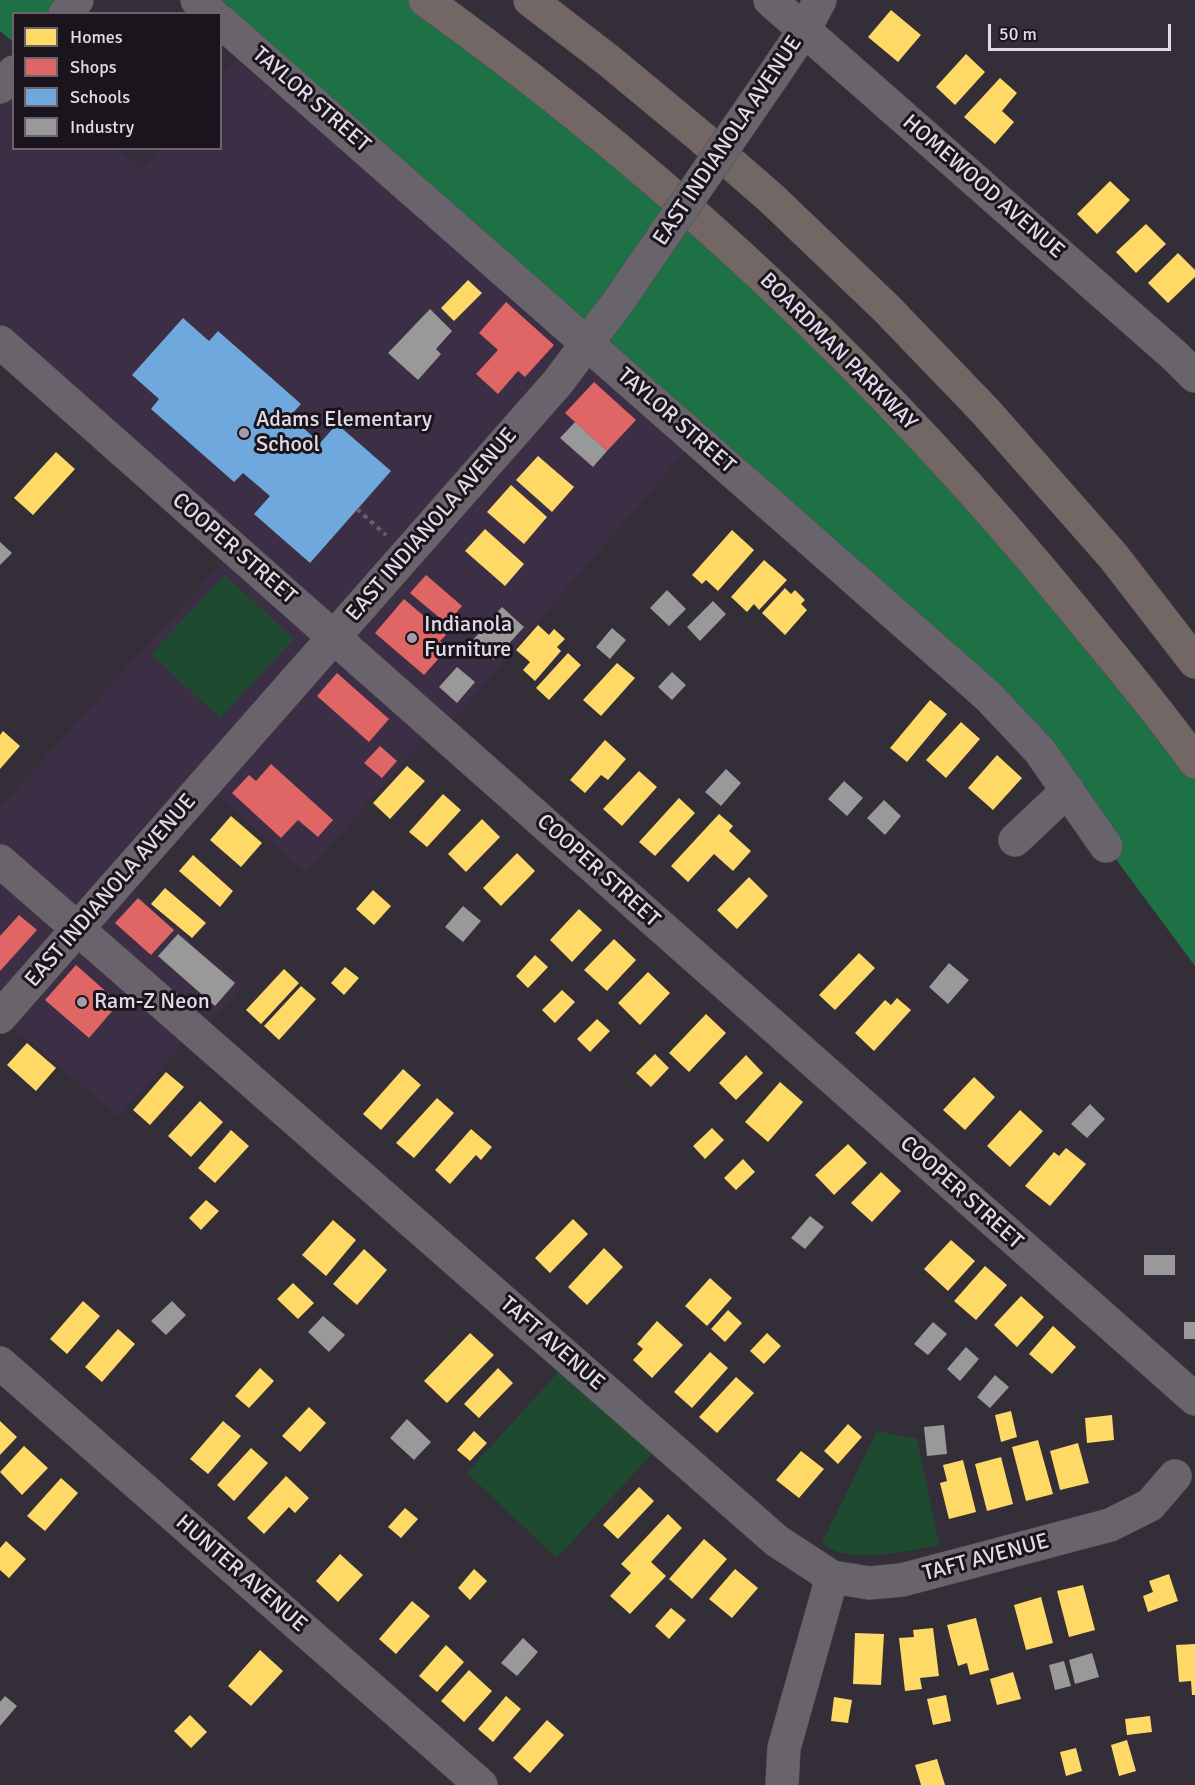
<!DOCTYPE html>
<style>
body{margin:0}
#map{position:relative;width:1195px;height:1785px;overflow:hidden;background:#342e38;font-family:Signika,sans-serif}
canvas{display:block}
.legend{position:absolute;left:12px;top:12px;width:210px;height:138px;box-sizing:border-box;background:#1a151d;border:2px solid #6a646e;margin:0;padding:8px 10px;list-style:none;font-size:18px;color:#e2dbe7}
.legend li{display:flex;align-items:center;gap:12px;height:30px}
.legend b{width:30px;border:2px solid #6a646e}
.scale{position:absolute;left:988px;top:24px;width:183px;height:27px;box-sizing:border-box;border:3px solid #e2dbe7;border-top:0;padding-left:8px;font-size:18px;line-height:21px;white-space:nowrap;color:#e2dbe7;-webkit-text-stroke:4px #1a151d;paint-order:stroke}
</style>
<div id="map">
<canvas width="1195" height="1785"></canvas>
<ul class="legend">
<li><b style="height:16px;background:#ffd966"></b>Homes</li>
<li><b style="height:16px;background:#e06666"></b>Shops</li>
<li><b style="height:16px;background:#6fa8dc"></b>Schools</li>
<li><b style="height:16px;background:#999"></b>Industry</li>
</ul>
<div class="scale">50 m</div>
</div>
<script>
const g = document.querySelector('canvas').getContext('2d');
g.lineJoin = 'round';
function fillPath(path, color) {
  g.fillStyle = color;
  g.fill(path, 'evenodd');
}
function stroke(path, color, width, dash) {
  g.strokeStyle = color;
  g.lineWidth = width;
  g.lineCap = dash ? 'butt' : 'round';
  g.setLineDash(dash || []);
  g.stroke(path);
}
function write(font, color, halo, rows, align = 'center') {
  g.font = font + ' Signika,sans-serif';
  g.lineWidth = 6;
  g.setLineDash([]);
  g.textBaseline = 'middle';
  g.strokeStyle = halo;
  g.fillStyle = color;
  for (const [text, x, y, turn = 0] of rows) {
    g.save();
    g.translate(x, y);
    g.rotate((+turn || 0) * Math.PI / 180);
    g.textAlign = isNaN(turn) ? turn : align;
    if (halo) g.strokeText(text, 0, 0);
    g.fillText(text, 0, 0);
    g.restore();
  }
}
fillPath(new Path2D(`
 M 248,45 L 696,439 L 442,733 L 435,727 L 306,873 L 205,784 L 121,881 L 243,986 L 199,1035 L 194,1031 L 119,1117 L 0,1017 L 0,807 L 234,549 L 0,342 L 0,87 L 13,72 L 14,148 L 118,149 L 142,169 L 159,149 L 220,148 L 221,77 Z`), '#3c2e44');
fillPath(new Path2D(`
 M 225,575 L 294,639 L 220,718 L 151,654 Z
 M 570,1359 L 663,1441 L 557,1558 L 467,1473 Z
 M 877,1431 L 917,1439 L 939,1544 C 913,1552 861,1560 835,1551 C 830,1549 826,1545 822,1543 Z`), '#1e4b30');
fillPath(new Path2D(`
 M 0,0 L 77,0 L 65,13 L 14,14 L 13,42 L 0,31 Z
 M 197,0 L 425,0 L 772,285 L 1195,762 L 1195,966 L 1106,846 L 1068,790 Z`), '#1d7144');
fillPath(new Path2D(`
 M 891,10 L 921,35 L 898,62 L 868,37 Z
 M 966,54 L 985,72 L 955,105 L 936,87 Z
 M 1000,78 L 1017,93 L 1002,111 L 1014,122 L 995,144 L 964,117 Z
 M 1110,181 L 1130,200 L 1097,234 L 1077,214 Z
 M 1146,224 L 1166,244 L 1136,273 L 1116,252 Z
 M 1178,253 L 1195,270 L 1195,277 L 1168,303 L 1148,283 Z
 M 468,280 L 482,293 L 454,321 L 441,308 Z
 M 56,452 L 75,469 L 33,515 L 14,498 Z
 M 538,456 L 574,487 L 552,512 L 516,480 Z
 M 511,485 L 547,517 L 524,544 L 487,512 Z
 M 485,529 L 524,564 L 505,586 L 465,551 Z
 M 732,530 L 754,550 L 718,591 L 706,580 L 702,584 L 692,575 Z
 M 764,560 L 787,580 L 759,610 L 754,604 L 747,612 L 731,597 Z
 M 785,588 L 791,594 L 795,590 L 805,600 L 801,604 L 807,610 L 785,635 L 762,613 Z
 M 538,625 L 549,635 L 554,629 L 565,639 L 557,647 L 561,651 L 535,681 L 523,670 L 530,662 L 516,650 Z
 M 568,653 L 581,665 L 549,700 L 536,688 Z
 M 617,663 L 635,678 L 601,716 L 583,700 Z
 M 930,700 L 947,714 L 907,762 L 890,748 Z
 M 961,722 L 980,739 L 946,778 L 926,760 Z
 M 3,731 L 20,746 L 0,769 L 0,735 Z
 M 605,740 L 626,759 L 608,780 L 601,775 L 585,793 L 570,780 Z
 M 997,755 L 1022,778 L 993,810 L 968,788 Z
 M 407,766 L 425,781 L 390,819 L 373,803 Z
 M 639,771 L 657,787 L 622,826 L 603,809 Z
 M 443,794 L 461,810 L 427,847 L 409,832 Z
 M 679,798 L 695,813 L 655,856 L 639,842 Z
 M 719,814 L 733,826 L 729,831 L 751,851 L 733,871 L 714,854 L 688,882 L 671,866 Z
 M 231,816 L 262,843 L 241,867 L 210,840 Z
 M 482,819 L 500,837 L 466,872 L 448,854 Z
 M 517,853 L 535,871 L 501,906 L 483,888 Z
 M 193,855 L 233,891 L 220,907 L 179,871 Z
 M 749,877 L 768,896 L 737,929 L 717,910 Z
 M 165,888 L 206,923 L 192,938 L 151,904 Z
 M 373,890 L 391,906 L 374,925 L 356,909 Z
 M 579,909 L 602,930 L 572,962 L 550,940 Z
 M 614,939 L 636,960 L 607,991 L 584,970 Z
 M 859,953 L 875,968 L 835,1010 L 819,995 Z
 M 535,955 L 548,967 L 528,988 L 516,976 Z
 M 345,967 L 359,978 L 344,995 L 331,983 Z
 M 284,969 L 299,983 L 261,1024 L 246,1010 Z
 M 648,972 L 670,993 L 640,1025 L 618,1003 Z
 M 301,986 L 316,999 L 279,1040 L 264,1026 Z
 M 562,990 L 575,1002 L 555,1023 L 542,1010 Z
 M 897,998 L 911,1010 L 874,1051 L 855,1033 L 885,1000 L 891,1005 Z
 M 706,1014 L 726,1033 L 689,1072 L 669,1053 Z
 M 597,1019 L 610,1031 L 590,1052 L 577,1039 Z
 M 27,1043 L 56,1068 L 36,1091 L 7,1065 Z
 M 655,1054 L 669,1068 L 651,1087 L 636,1073 Z
 M 746,1055 L 763,1073 L 736,1100 L 719,1083 Z
 M 403,1069 L 421,1085 L 381,1130 L 363,1114 Z
 M 166,1072 L 184,1087 L 150,1125 L 133,1110 Z
 M 974,1077 L 995,1097 L 965,1130 L 943,1110 Z
 M 780,1082 L 803,1102 L 768,1142 L 745,1122 Z
 M 437,1098 L 454,1113 L 414,1158 L 396,1143 Z
 M 200,1101 L 223,1122 L 191,1157 L 168,1136 Z
 M 1020,1110 L 1043,1131 L 1010,1167 L 987,1146 Z
 M 712,1128 L 724,1140 L 705,1159 L 693,1146 Z
 M 471,1129 L 492,1147 L 481,1160 L 476,1155 L 450,1184 L 435,1170 Z
 M 231,1130 L 249,1146 L 215,1183 L 198,1168 Z
 M 848,1144 L 867,1163 L 834,1195 L 815,1175 Z
 M 1066,1148 L 1086,1164 L 1050,1206 L 1025,1186 L 1054,1152 L 1059,1156 Z
 M 743,1159 L 755,1172 L 736,1190 L 724,1178 Z
 M 881,1172 L 901,1191 L 872,1222 L 851,1203 Z
 M 206,1200 L 219,1211 L 201,1230 L 189,1218 Z
 M 573,1219 L 588,1234 L 550,1273 L 535,1258 Z
 M 333,1220 L 356,1240 L 326,1276 L 302,1255 Z
 M 951,1240 L 975,1261 L 948,1291 L 924,1269 Z
 M 604,1248 L 623,1267 L 587,1305 L 568,1287 Z
 M 364,1249 L 387,1270 L 357,1305 L 333,1284 Z
 M 985,1266 L 1007,1285 L 976,1320 L 954,1301 Z
 M 710,1278 L 732,1298 L 707,1326 L 685,1306 Z
 M 293,1283 L 314,1303 L 298,1319 L 277,1299 Z
 M 1021,1296 L 1044,1317 L 1017,1347 L 994,1325 Z
 M 83,1301 L 100,1316 L 67,1354 L 50,1339 Z
 M 728,1310 L 742,1323 L 725,1342 L 711,1329 Z
 M 657,1321 L 683,1345 L 652,1378 L 633,1360 L 643,1349 L 637,1344 Z
 M 1053,1326 L 1076,1347 L 1052,1374 L 1029,1354 Z
 M 118,1329 L 135,1344 L 102,1382 L 85,1367 Z
 M 470,1333 L 494,1355 L 447,1403 L 424,1381 Z
 M 767,1333 L 781,1346 L 764,1364 L 750,1351 Z
 M 710,1352 L 728,1368 L 692,1408 L 674,1392 Z
 M 260,1368 L 274,1381 L 249,1408 L 235,1396 Z
 M 498,1368 L 513,1383 L 479,1418 L 464,1404 Z
 M 736,1377 L 754,1393 L 717,1433 L 699,1417 Z
 M 309,1407 L 326,1423 L 300,1452 L 282,1436 Z
 M 1011,1411 L 1017,1437 L 1001,1442 L 995,1415 Z
 M 1112,1415 L 1114,1440 L 1087,1443 L 1085,1418 Z
 M 0,1421 L 17,1437 L 0,1455 Z
 M 223,1421 L 241,1436 L 208,1474 L 190,1459 Z
 M 848,1424 L 862,1437 L 838,1464 L 824,1451 Z
 M 474,1431 L 487,1443 L 470,1461 L 457,1450 Z
 M 1038,1440 L 1053,1494 L 1026,1501 L 1012,1447 Z
 M 1078,1443 L 1089,1483 L 1060,1490 L 1050,1451 Z
 M 24,1446 L 48,1468 L 22,1495 L 0,1472 Z
 M 251,1448 L 268,1463 L 234,1501 L 217,1485 Z
 M 801,1451 L 824,1469 L 799,1498 L 776,1480 Z
 M 1001,1457 L 1013,1504 L 987,1511 L 975,1464 Z
 M 963,1460 L 976,1512 L 949,1519 L 940,1483 L 947,1481 L 943,1465 Z
 M 286,1476 L 309,1498 L 295,1513 L 289,1507 L 264,1534 L 247,1518 Z
 M 61,1478 L 78,1493 L 45,1531 L 27,1516 Z
 M 639,1487 L 654,1501 L 618,1539 L 603,1525 Z
 M 405,1508 L 418,1519 L 401,1538 L 388,1527 Z
 M 668,1514 L 682,1528 L 651,1562 L 666,1576 L 630,1614 L 610,1596 L 631,1573 L 621,1564 Z
 M 704,1539 L 727,1559 L 692,1599 L 669,1579 Z
 M 6,1541 L 26,1559 L 9,1578 L 0,1570 L 0,1548 Z
 M 340,1554 L 363,1575 L 338,1602 L 316,1581 Z
 M 474,1569 L 487,1581 L 470,1600 L 458,1588 Z
 M 735,1569 L 758,1588 L 732,1618 L 709,1599 Z
 M 1169,1574 L 1178,1601 L 1148,1612 L 1143,1596 L 1153,1592 L 1149,1581 Z
 M 1083,1585 L 1095,1630 L 1069,1637 L 1057,1591 Z
 M 1041,1597 L 1053,1643 L 1026,1650 L 1014,1605 Z
 M 412,1601 L 430,1616 L 396,1654 L 379,1639 Z
 M 671,1608 L 686,1620 L 669,1639 L 655,1626 Z
 M 976,1618 L 989,1670 L 970,1675 L 967,1663 L 958,1666 L 947,1625 Z
 M 933,1628 L 939,1676 L 920,1678 L 922,1689 L 905,1691 L 899,1638 L 914,1637 L 913,1630 Z
 M 855,1633 L 884,1634 L 881,1685 L 853,1684 Z
 M 1195,1644 L 1195,1695 L 1192,1695 L 1191,1681 L 1179,1682 L 1176,1645 Z
 M 446,1645 L 464,1662 L 437,1692 L 419,1676 Z
 M 260,1650 L 283,1671 L 251,1706 L 228,1686 Z
 M 469,1670 L 492,1691 L 464,1722 L 441,1701 Z
 M 1013,1672 L 1021,1699 L 997,1705 L 990,1679 Z
 M 946,1695 L 951,1721 L 933,1725 L 927,1699 Z
 M 506,1696 L 521,1709 L 493,1742 L 478,1729 Z
 M 834,1697 L 852,1700 L 848,1723 L 831,1721 Z
 M 190,1715 L 207,1732 L 191,1748 L 174,1731 Z
 M 1150,1716 L 1152,1732 L 1127,1735 L 1125,1719 Z
 M 547,1720 L 564,1735 L 530,1773 L 513,1758 Z
 M 1127,1740 L 1136,1771 L 1119,1776 L 1111,1745 Z
 M 1076,1748 L 1082,1771 L 1066,1776 L 1060,1752 Z
 M 937,1759 L 945,1785 L 921,1785 L 915,1765 Z`), '#ffd966');
fillPath(new Path2D(`
 M 506,302 L 554,345 L 525,377 L 518,371 L 498,394 L 476,374 L 498,350 L 479,333 Z
 M 594,382 L 636,420 L 607,451 L 565,413 Z
 M 426,575 L 462,606 L 447,624 L 410,593 Z
 M 404,599 L 446,635 L 440,641 L 448,648 L 424,675 L 375,633 Z
 M 337,673 L 389,719 L 369,742 L 317,696 Z
 M 380,746 L 397,761 L 382,778 L 364,763 Z
 M 271,764 L 333,820 L 318,837 L 298,820 L 281,838 L 232,793 L 249,775 L 256,781 Z
 M 138,898 L 174,930 L 151,955 L 115,923 Z
 M 19,915 L 37,930 L 0,971 L 0,936 Z
 M 76,965 L 119,1003 L 89,1038 L 45,1000 Z`), '#e06666');
fillPath(new Path2D(`
 M 183,318 L 209,341 L 218,331 L 301,404 L 290,416 L 320,443 L 337,424 L 391,471 L 310,563 L 254,514 L 270,496 L 243,473 L 234,482 L 151,409 L 159,399 L 132,375 Z`), '#6fa8dc');
fillPath(new Path2D(`
 M 430,309 L 452,331 L 436,349 L 441,354 L 418,380 L 388,353 Z
 M 575,422 L 607,451 L 593,467 L 560,438 Z
 M 0,542 L 12,553 L 0,565 Z
 M 667,590 L 686,609 L 669,626 L 650,608 Z
 M 713,601 L 726,614 L 700,641 L 687,627 Z
 M 502,607 L 524,627 L 494,660 L 472,641 Z
 M 612,628 L 626,640 L 610,659 L 596,647 Z
 M 457,667 L 475,682 L 457,703 L 439,687 Z
 M 672,672 L 686,685 L 672,700 L 658,687 Z
 M 726,769 L 741,783 L 721,806 L 705,792 Z
 M 844,781 L 863,798 L 847,816 L 828,799 Z
 M 884,800 L 901,816 L 885,835 L 867,818 Z
 M 463,906 L 481,921 L 463,942 L 445,927 Z
 M 178,934 L 235,983 L 215,1006 L 158,956 Z
 M 949,963 L 969,980 L 948,1004 L 929,987 Z
 M 1090,1104 L 1105,1119 L 1087,1138 L 1071,1124 Z
 M 810,1216 L 824,1227 L 805,1249 L 791,1238 Z
 M 1144,1255 L 1175,1255 L 1175,1275 L 1144,1275 Z
 M 172,1301 L 186,1315 L 166,1335 L 151,1321 Z
 M 323,1316 L 345,1335 L 329,1352 L 308,1332 Z
 M 933,1322 L 947,1334 L 928,1355 L 914,1344 Z
 M 1184,1322 L 1195,1322 L 1195,1339 L 1184,1339 Z
 M 966,1347 L 979,1359 L 960,1381 L 947,1369 Z
 M 995,1375 L 1009,1387 L 990,1408 L 977,1397 Z
 M 407,1419 L 431,1442 L 414,1460 L 390,1438 Z
 M 944,1425 L 947,1454 L 927,1456 L 924,1427 Z
 M 523,1638 L 538,1652 L 517,1676 L 501,1663 Z
 M 1092,1653 L 1099,1677 L 1075,1684 L 1069,1660 Z
 M 1064,1661 L 1071,1686 L 1055,1690 L 1049,1665 Z
 M 5,1696 L 17,1706 L 0,1726 L 0,1702 Z`), '#999');
const minor = new Path2D(`
 M 197,0 L 212,14
 M 770,0 L 1176,357 L 1195,376
 M 65,14 L 77,0
 M 220,21 L 988,696 L 1039,750 L 1106,846
 M 771,79 L 804,30 L 820,0
 M 0,87 L 14,72
 M 0,342 L 1195,1399
 M 1015,840 L 1068,790
 M 0,861 L 777,1541 L 832,1577 L 869,1583 L 902,1580 L 1110,1525 L 1150,1505 L 1175,1476
 M 0,1017 L 558,382 L 618,302
 M 0,1363 L 481,1785
 M 782,1785 L 784,1748 L 832,1577`);
const highway = new Path2D(`
 M 425,0 C 668,174 887,381 1076,612 C 1116,661 1158,710 1195,762
 M 530,0 L 608,60 L 701,137 L 772,199 L 887,309 L 986,412 L 1113,556 L 1195,662`);
stroke(minor, '#4f4b53', 34);
stroke(highway, '#4f4b53', 34);
stroke(new Path2D(`
 M 357,509 L 386,535`), '#656168', 4, [4.5, 4.5]);
stroke(minor, '#69646b', 33);
stroke(highway, '#736766', 33);
const minorBridge = new Path2D(`
 M 618,302 L 771,79`);
stroke(minorBridge, '#4f4b53', 34, []);
stroke(minorBridge, '#69646b', 33);
for (const [x, y, r, color] of [
 [244,433,6,"#a59eaa"],
 [412,638,6,"#a59eaa"],
 [82,1002,6,"#a59eaa"]
]) {
  const dot = new Path2D();
  dot.arc(x, y, r, 0, 2 * Math.PI);
  g.fillStyle = color;
  g.fill(dot);
  stroke(dot, '#1a151d', 2);
}
write('22px', '#e2dbe7', '#1a151d', [
 ["TAYLOR STREET",311,100,41],
 ["EAST INDIANOLA AVENUE",728,141,-56],
 ["HOMEWOOD AVENUE",983,187,41],
 ["BOARDMAN PARKWAY",838,352,45],
 ["TAYLOR STREET",676,421,41],
 ["EAST INDIANOLA AVENUE",432,525,-49],
 ["COOPER STREET",234,549,41],
 ["COOPER STREET",598,871,42],
 ["EAST INDIANOLA AVENUE",111,891,-49],
 ["COOPER STREET",961,1193,42],
 ["TAFT AVENUE",552,1344,41],
 ["TAFT AVENUE",986,1558,-15],
 ["HUNTER AVENUE",241,1574,41]
]);
write('22px', '#e2dbe7', '#1a151d', [
 ["Adams Elementary",256,420],
 ["School",256,445],
 ["Indianola",424,625],
 ["Furniture",424,650],
 ["Ram-Z Neon",94,1002]
], 'left');
</script>
